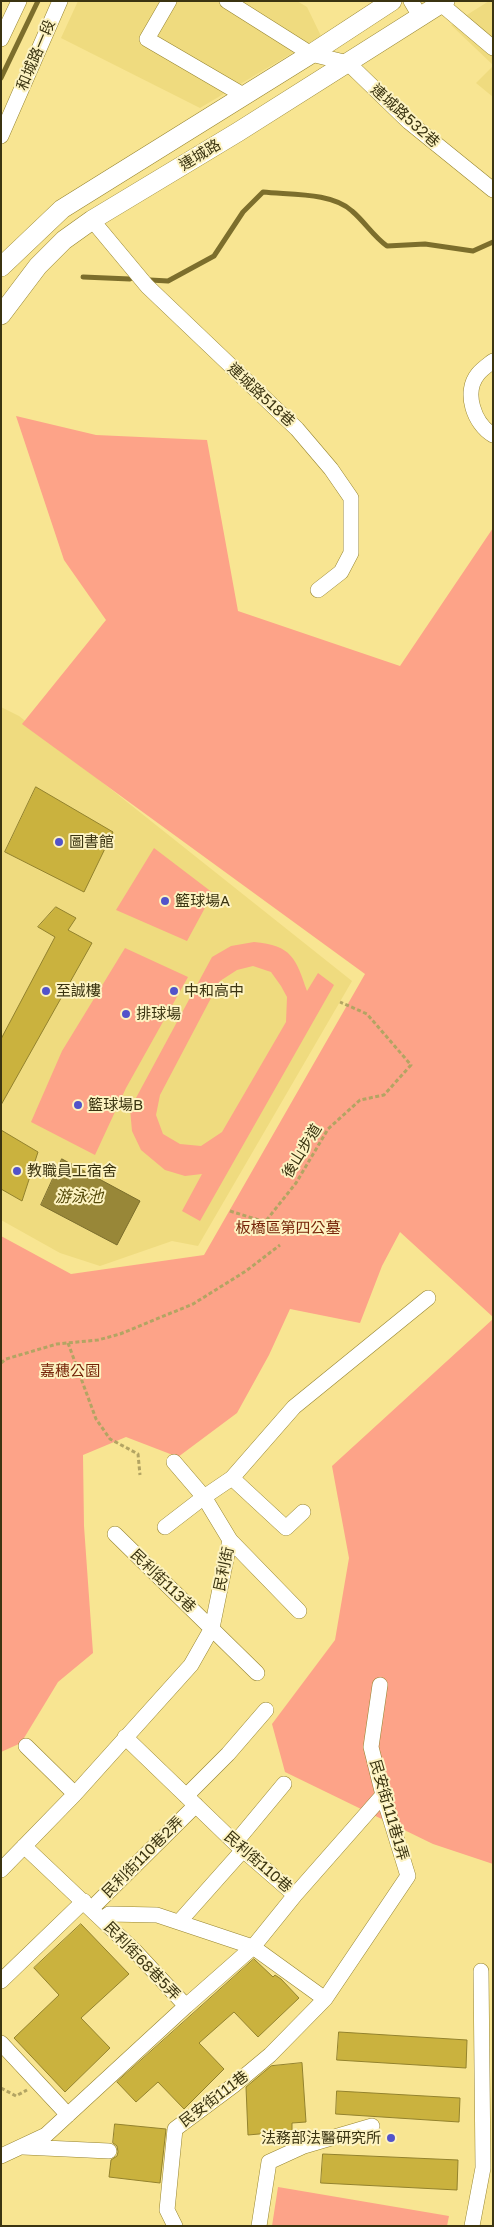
<!DOCTYPE html>
<meta charset="utf-8">
<style>
body{margin:0}
#map{position:relative;width:494px;height:2227px;overflow:hidden;background:#f8e592;font-family:"Golos Text",sans-serif}
canvas{display:block}
.frame{position:absolute;inset:0;border:2px solid #3b3411;pointer-events:none}
</style>
<div id="map">
<canvas width="494" height="2227"></canvas>
<div class="frame"></div>
</div>
<script>
const g = document.querySelector('canvas').getContext('2d');
g.lineJoin = 'round';
function fillPath(path, color) {
  g.fillStyle = color;
  g.fill(path, 'evenodd');
}
function stroke(path, color, width, dash) {
  g.strokeStyle = color;
  g.lineWidth = width;
  g.lineCap = dash ? 'butt' : 'round';
  g.setLineDash(dash || []);
  g.stroke(path);
}
function write(font, color, halo, rows, align = 'center') {
  g.font = font + ' "Golos Text","Noto Sans TC",sans-serif';
  g.lineWidth = 4;
  g.setLineDash([]);
  g.textBaseline = 'middle';
  g.strokeStyle = halo;
  g.fillStyle = color;
  for (const [text, x, y, turn = 0] of rows) {
    g.save();
    g.translate(x, y);
    g.rotate((+turn || 0) * Math.PI / 180);
    g.textAlign = isNaN(turn) ? turn : align;
    if (halo) g.strokeText(text, 0, 0);
    g.fillText(text, 0, 0);
    g.restore();
  }
}
fillPath(new Path2D(`
 M 78,1 L 297,1 L 307,7 L 321,36 L 200,108 L 61,38 Z
 M 489,1 L 493,1 L 493,65 L 451,25 Z
 M 493,66 L 493,97 L 476,83 Z
 M 1,707 L 19,716 L 352,981 L 198,1246 L 172,1241 L 100,1266 L 60,1253 L 1,1220 Z`), '#efdb7f');
fillPath(new Path2D(`
 M 16,416 L 96,435 L 207,440 L 238,611 L 400,666 L 493,528 L 493,1317 L 400,1232 L 382,1266 L 360,1323 L 290,1309 L 269,1355 L 237,1413 L 178,1457 L 126,1437 L 83,1455 L 84,1526 L 93,1653 L 58,1682 L 21,1743 L 1,1752 L 1,1236 L 71,1274 L 204,1255 L 365,974 L 22,724 L 106,620 L 64,560 Z
 M 154,848 L 213,893 L 187,941 L 116,910 Z
 M 254,942 C 292,945 296,959 307,991 L 318,973 L 334,985 L 200,1221 L 182,1211 L 202,1174 L 185,1176 L 165,1170 L 141,1150 L 132,1131 L 130,1109 L 212,957 L 231,946 ZM 253,966 L 271,972 L 281,986 L 287,997 L 286,1022 L 222,1132 L 201,1146 L 180,1144 L 163,1134 L 156,1115 L 160,1095 L 220,981 L 237,970 Z
 M 125,948 L 188,977 L 126,1088 L 95,1155 L 31,1122 L 62,1051 Z
 M 493,1319 L 493,1864 L 433,1844 L 285,1772 L 272,1724 L 335,1640 L 349,1558 L 332,1466 Z
 M 278,2187 L 449,2216 L 447,2226 L 272,2226 Z`), '#fda388');
const water = new Path2D(`
 M 62,1159 L 140,1201 L 117,1245 L 41,1205 Z`);
fillPath(water, '#988738');
stroke(water, '#7c6e2c', 1);
stroke(new Path2D(`
 M 1,78 L 38,1
 M 83,277 L 130,279
 M 150,280 L 168,281 L 214,256 L 243,212 L 263,192 C 289,195 332,192 352,211 C 365,222 373,236 387,246 L 425,244 L 473,251 L 493,242`), '#7c6e2c', 5);
const building = new Path2D(`
 M 36,787 L 113,832 L 84,892 L 5,852 Z
 M 56,907 L 76,918 L 68,930 L 92,943 L 1,1105 L 1,1039 L 55,937 L 38,927 Z
 M 1,1130 L 38,1152 L 22,1201 L 1,1189 Z
 M 81,1924 L 129,1974 L 81,2018 L 110,2048 L 65,2092 L 14,2038 L 59,1995 L 34,1968 Z
 M 254,1959 L 273,1977 L 275,1975 L 281,1979 L 299,1998 L 258,2037 L 234,2012 L 199,2043 L 224,2069 L 184,2109 L 158,2082 L 136,2102 L 117,2082 Z
 M 339,2032 L 467,2040 L 466,2068 L 337,2060 Z
 M 302,2063 L 306,2122 L 292,2123 L 292,2131 L 248,2135 L 246,2087 L 271,2066 Z
 M 337,2091 L 460,2098 L 459,2122 L 336,2114 Z
 M 115,2124 L 166,2129 L 160,2183 L 109,2177 L 111,2160 L 117,2156 L 118,2152 L 117,2146 L 113,2143 Z
 M 323,2154 L 458,2160 L 457,2190 L 321,2183 Z`);
fillPath(building, '#cab23e');
stroke(building, '#93822d', 1);
const minor = new Path2D(`
 M 169,1 L 147,39 L 243,95
 M 227,1 L 311,54 L 348,63 L 409,122 L 493,190
 M 411,1 L 421,18
 M 441,4 L 493,48
 M 1,39 L 19,1
 M 1,136 L 60,1
 M 92,220 L 147,286 L 297,429 L 331,469 L 351,498 L 351,553 L 341,572 L 318,590
 M 493,361 C 488,365 482,369 478,374 C 463,392 474,424 493,435
 M 232,1478 L 286,1528 L 303,1512
 M 165,1527 L 204,1497 L 174,1462
 M 115,1534 L 257,1673
 M 230,1540 L 299,1611
 M 125,1737 L 235,1843 L 295,1895 L 383,1795
 M 26,1746 L 75,1794
 M 186,1796 L 228,1754 L 266,1710
 M 235,1843 L 284,1784
 M 1,1870 L 75,1794 L 191,1665 L 212,1628 L 230,1540 L 204,1497 L 232,1478 L 294,1407 L 428,1298
 M 91,1909 L 196,1805
 M 102,1919 L 109,1914 L 157,1915 L 253,1947 L 325,1999
 M 179,1922 L 243,1850
 M 1,1981 L 84,1901
 M 186,2006 L 253,1947 L 295,1895
 M 1,2043 L 68,2115
 M 23,2147 L 109,2151
 M 1,2156 L 46,2135 L 186,2006 L 134,1950 L 24,1846
 M 175,2226 L 167,2210 L 175,2129 L 234,2085 L 270,2055 L 325,1999 L 408,1876 L 383,1795 L 371,1747 L 380,1685
 M 259,2226 L 269,2162 L 304,2146 L 372,2126
 M 472,2226 L 483,2168 L 481,1971`);
const major = new Path2D(`
 M 1,267 L 62,209 L 311,54 L 392,1
 M 1,315 L 38,266 L 64,240 L 92,220 L 238,132 L 445,1`);
stroke(minor, '#96842f', 16);
stroke(major, '#96842f', 20);
stroke(new Path2D(`
 M 230,1211 L 265,1222 L 296,1183 L 328,1129 L 360,1100 L 384,1095 L 411,1065 L 367,1014 L 340,1002
 M 68,1343 L 96,1419 L 110,1439 L 138,1454 L 140,1475
 M 1,1363 L 6,1359 L 57,1344 L 98,1340 L 120,1334 L 193,1304 L 246,1271 L 280,1245
 M 1,2088 L 16,2096 L 27,2090`), '#b3a463', 3, [4, 2.5]);
stroke(minor, '#fff', 15);
stroke(major, '#fff', 19);
for (const [x, y, r, color] of [
 [59,842,5,"#5253ca"],
 [165,901,5,"#5253ca"],
 [46,991,5,"#5253ca"],
 [174,991,5,"#5253ca"],
 [126,1014,5,"#5253ca"],
 [78,1105,5,"#5253ca"],
 [17,1171,5,"#5253ca"],
 [391,2138,5,"#5253ca"]
]) {
  const dot = new Path2D();
  dot.arc(x, y, r, 0, 2 * Math.PI);
  g.fillStyle = color;
  g.fill(dot);
  stroke(dot, '#fdf3c2', 2);
}
write('15px', '#3b3411', '#fdf3c2', [
 ["和城路一段",36,55,-67],
 ["連城路532巷",405,116,42],
 ["連城路",200,155,-31],
 ["連城路518巷",261,395,43],
 ["後山步道",302,1151,-58],
 ["民利街",224,1569,-78],
 ["民利街113巷",163,1581,44],
 ["民安街111巷1弄",389,1810,74],
 ["民利街110巷2弄",143,1857,-45],
 ["民利街110巷",258,1862,41],
 ["民利街68巷5弄",142,1961,46],
 ["民安街111巷",214,2099,-37]
]);
write('15px', '#3b3411', '#fdf3c2', [
 ["圖書館",69,842],
 ["籃球場A",175,901],
 ["至誠樓",56,991],
 ["中和高中",184,991],
 ["排球場",136,1014],
 ["籃球場B",88,1105],
 ["教職員工宿舍",27,1171],
 ["法務部法醫研究所",381,2138,"right"]
], 'left');
write('15px', '#77260a', '#fdf3c2', [
 ["板橋區第四公墓",288,1228],
 ["嘉穗公園",70,1371]
]);
write('italic 16px', '#544807', '#fdf3c2', [
 ["游泳池",79,1197]
]);
</script>
